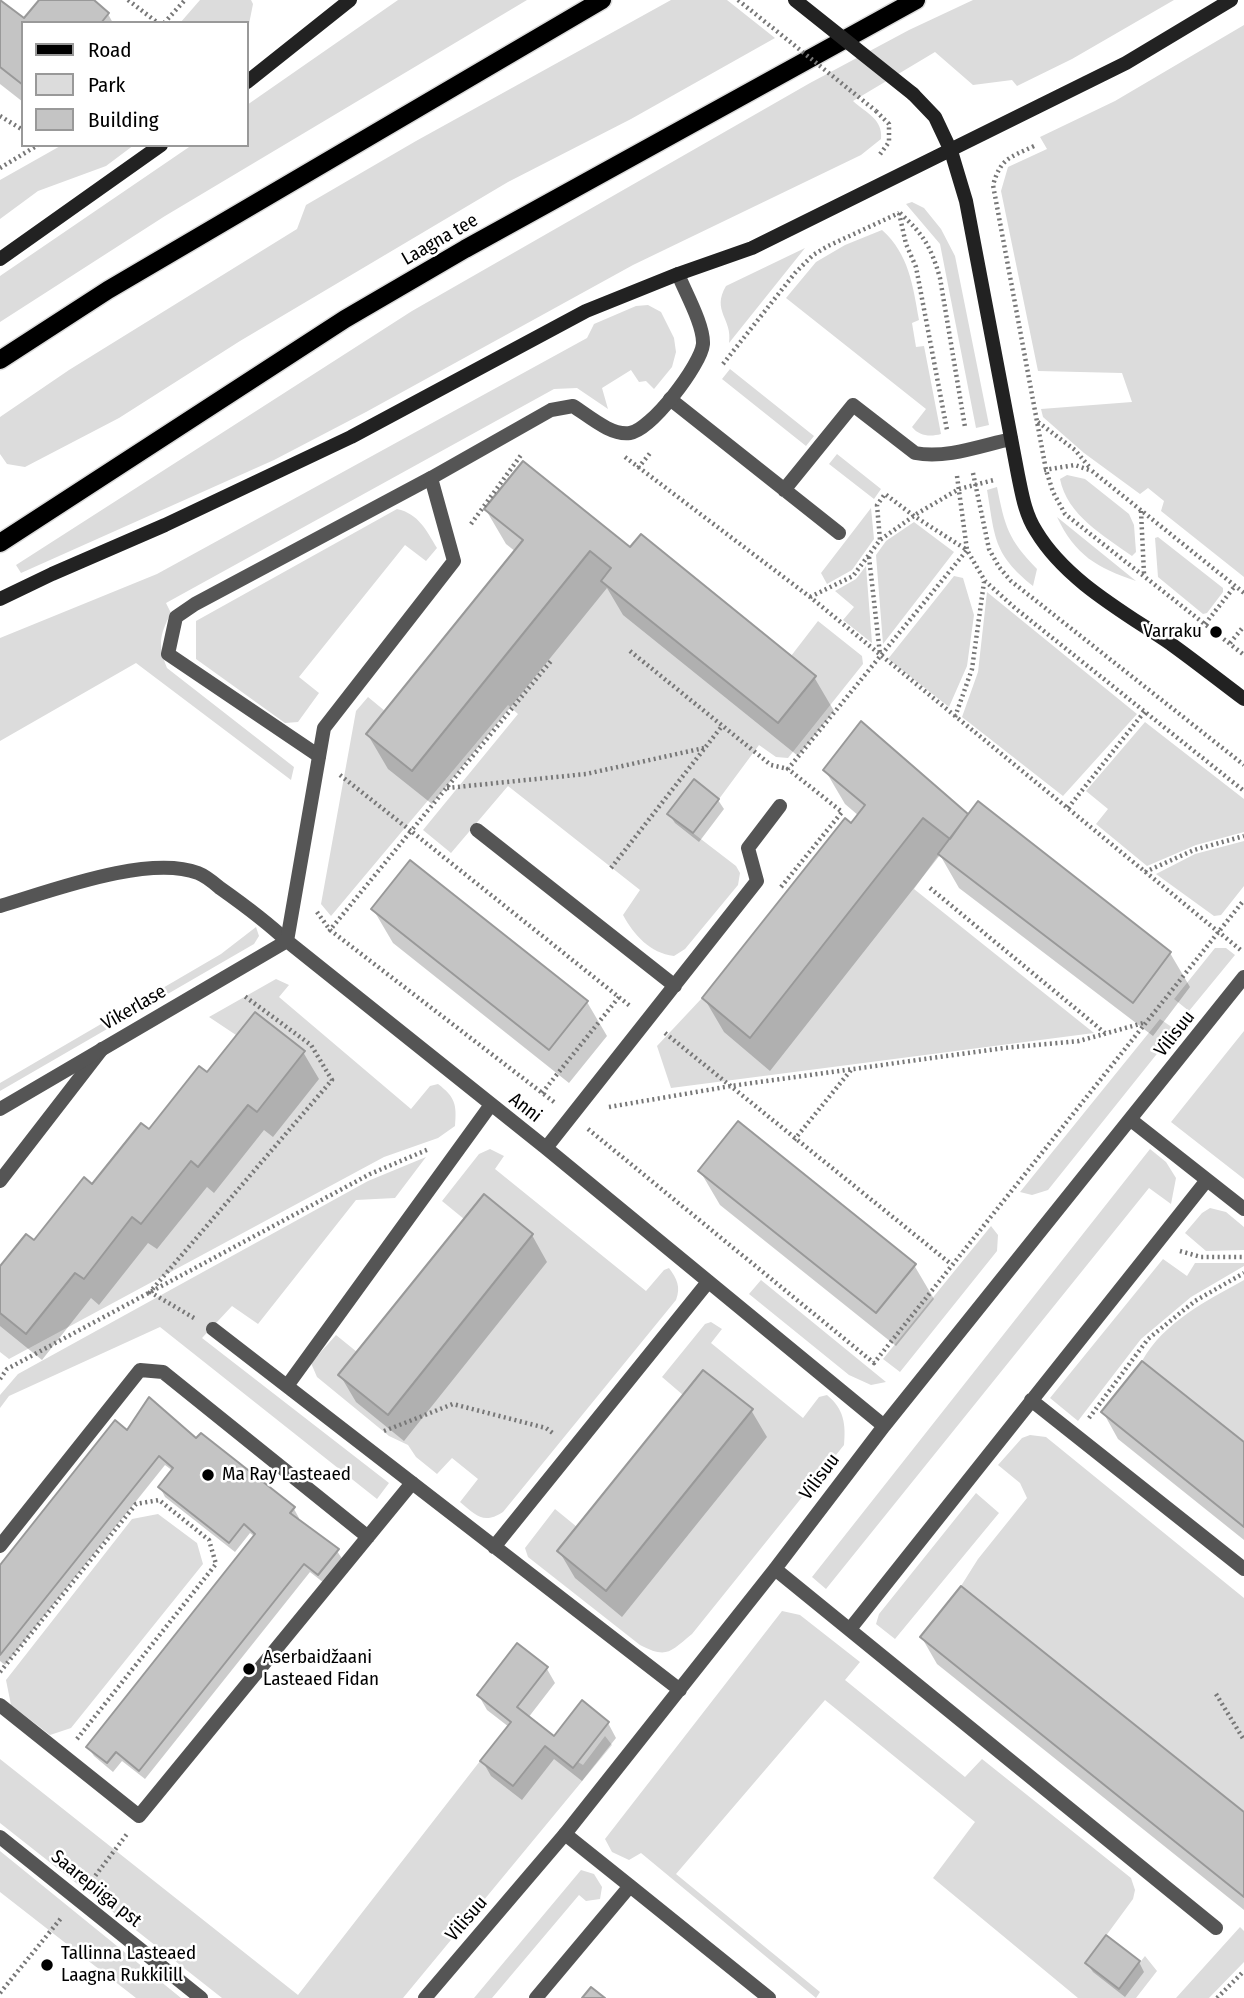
<!DOCTYPE html>
<meta charset="utf-8">
<style>
body{margin:0}
#map{position:relative;width:1244px;height:1998px;overflow:hidden;background:#fff;font-family:"Fira Sans Condensed",sans-serif}
canvas{display:block}
.legend{position:absolute;left:21px;top:21px;width:228px;height:126px;box-sizing:border-box;background:#fff;border:2px solid #999;margin:0;padding:9px 12px;list-style:none;font-size:21px;color:#000}
.legend li{display:flex;align-items:center;gap:14px;height:35px}
.legend b{width:35px;border:2px solid #999}
</style>
<div id="map">
<canvas width="1244" height="1998"></canvas>
<ul class="legend">
<li><b style="height:9px;background:#000"></b>Road</li>
<li><b style="height:19px;background:#dcdcdc"></b>Park</li>
<li><b style="height:19px;background:#c4c4c4"></b>Building</li>
</ul>
</div>
<script>
const g = document.querySelector('canvas').getContext('2d');
g.lineJoin = 'round';
function fillPath(path, color) {
  g.fillStyle = color;
  g.fill(path, 'evenodd');
}
function stroke(path, color, width, dash) {
  g.strokeStyle = color;
  g.lineWidth = width;
  g.lineCap = dash ? 'butt' : 'round';
  g.setLineDash(dash || []);
  g.stroke(path);
}
function write(font, color, halo, rows, align = 'center') {
  g.font = font + ' "Fira Sans Condensed",sans-serif';
  g.lineWidth = 5;
  g.setLineDash([]);
  g.textBaseline = 'middle';
  g.strokeStyle = halo;
  g.fillStyle = color;
  for (const [text, x, y, turn = 0] of rows) {
    g.save();
    g.translate(x, y);
    g.rotate((+turn || 0) * Math.PI / 180);
    g.textAlign = isNaN(turn) ? turn : align;
    if (halo) g.strokeText(text, 0, 0);
    g.fillText(text, 0, 0);
    g.restore();
  }
}
fillPath(new Path2D(`
 M 200,0 L 251,0 L 253,4 L 247,34 L 247,23 L 180,23 Z
 M 398,0 L 527,0 L 165,216 L 0,322 L 0,276 L 192,145 L 247,145 L 247,105 Z
 M 671,0 L 727,0 L 775,38 L 631,119 L 508,182 L 240,341 L 119,418 L 25,467 L 7,464 L 0,454 L 0,417 L 69,370 L 297,229 L 306,205 L 416,141 Z
 M 973,0 L 1174,0 L 1072,59 L 1017,86 L 1012,80 L 973,85 L 935,52 L 853,101 C 866,113 883,119 881,139 L 861,155 L 633,265 L 366,412 L 274,460 L 21,573 L 16,565 L 412,311 L 810,83 L 909,30 Z
 M 1244,25 L 1244,577 L 1161,511 L 1164,501 L 1148,488 L 1140,494 L 1084,453 L 1043,417 L 1041,409 L 1132,402 L 1122,373 L 1038,371 L 1001,191 L 1008,167 L 1047,149 L 1040,137 L 1115,101 Z
 M 62,145 L 134,145 L 106,166 L 38,191 L 0,219 L 0,180 Z
 M 912,202 L 924,208 L 941,229 L 955,256 L 989,425 L 976,428 L 940,244 L 906,204 Z
 M 882,230 C 909,254 913,286 919,320 L 912,323 L 916,347 L 924,346 L 941,434 C 930,437 919,436 912,427 L 926,409 L 786,298 L 816,262 L 845,245 Z
 M 805,248 L 729,343 C 733,319 711,311 726,286 Z
 M 648,305 L 661,312 L 674,338 L 676,352 L 672,367 L 654,389 L 646,381 L 639,382 L 631,370 L 602,388 L 608,409 L 577,388 L 554,389 L 166,603 L 171,613 C 159,636 158,645 167,668 L 294,767 L 291,780 L 136,663 L 0,741 L 0,638 L 157,574 L 587,338 L 594,324 L 636,306 Z
 M 730,369 L 814,436 L 806,446 L 722,379 Z
 M 837,454 L 881,489 L 874,499 L 829,464 Z
 M 1067,475 L 1085,479 L 1129,514 L 1134,525 L 1136,552 L 1132,556 C 1104,536 1067,515 1060,479 Z
 M 997,487 C 1005,527 1008,539 1037,569 L 1033,586 C 993,554 995,537 987,490 Z
 M 871,508 L 874,539 L 852,570 L 827,584 L 821,573 Z
 M 397,509 C 419,514 426,530 437,548 L 426,561 L 405,545 L 299,677 L 319,693 L 298,722 L 285,723 L 196,659 L 196,621 Z
 M 1057,517 L 1136,581 C 1097,568 1075,555 1057,517 Z
 M 914,522 L 954,552 L 883,644 L 876,555 L 886,541 Z
 M 1158,537 L 1223,588 L 1223,592 L 1207,613 L 1203,614 L 1158,577 L 1155,538 Z
 M 590,551 L 611,568 L 602,581 L 777,723 L 791,656 L 818,621 L 862,656 L 863,664 L 788,758 L 776,757 L 759,745 L 719,799 L 694,779 L 667,813 L 736,866 L 740,873 L 738,885 L 685,949 L 674,956 C 650,953 634,935 623,915 L 640,890 L 508,786 L 451,853 L 423,830 L 518,714 L 508,705 L 331,916 L 321,904 L 356,711 L 368,697 L 385,711 L 366,735 L 412,771 Z
 M 866,566 L 872,643 L 843,620 L 854,607 L 835,591 L 856,579 Z
 M 954,576 L 963,578 L 974,615 L 967,666 L 949,707 L 888,659 Z
 M 987,592 L 1137,714 L 1063,796 L 962,717 L 978,672 Z
 M 1145,722 L 1244,799 L 1244,832 L 1196,845 L 1147,866 L 1096,824 L 1108,809 L 1086,791 Z
 M 923,818 L 950,839 L 914,889 L 1094,1033 L 671,1088 L 657,1046 L 702,998 L 750,1038 Z
 M 1244,841 L 1244,886 L 1221,915 L 1214,916 L 1156,874 L 1195,854 Z
 M 256,927 L 259,936 L 254,944 L 0,1091 L 0,1083 L 221,954 Z
 M 1215,948 L 1226,948 L 1235,955 L 1189,1011 L 1174,999 Z
 M 276,979 L 289,985 L 279,997 L 411,1109 L 430,1086 L 438,1084 C 455,1097 457,1104 455,1126 L 438,1138 L 384,1157 L 9,1359 L 0,1352 L 0,1313 L 27,1334 L 75,1273 L 84,1279 L 132,1217 L 191,1161 L 199,1167 L 248,1105 L 304,1051 L 255,1012 L 236,1035 L 209,1017 Z
 M 1160,1019 L 1176,1030 L 1048,1190 L 1032,1195 L 1020,1192 Z
 M 1244,1031 L 1244,1179 L 1171,1122 Z
 M 490,1149 L 504,1156 L 495,1169 L 646,1291 L 664,1270 L 669,1268 C 677,1279 681,1287 676,1300 L 503,1512 C 483,1525 476,1515 460,1502 L 478,1479 L 452,1458 L 437,1474 L 416,1457 L 408,1445 L 389,1436 L 317,1377 L 311,1363 L 336,1335 L 357,1352 L 338,1375 L 387,1415 L 398,1403 L 533,1234 L 484,1194 L 464,1219 L 442,1201 L 479,1154 Z
 M 1150,1149 L 1166,1162 L 1176,1178 L 1171,1204 L 1149,1188 L 826,1589 L 812,1577 Z
 M 426,1157 L 395,1198 L 356,1200 L 258,1324 L 232,1306 L 202,1338 L 389,1483 L 377,1499 L 160,1327 L 9,1396 L 0,1408 L 0,1395 L 18,1374 L 368,1181 Z
 M 1210,1208 L 1226,1212 L 1244,1227 L 1244,1250 L 1206,1251 L 1185,1233 L 1202,1213 Z
 M 991,1226 L 998,1235 L 997,1251 L 900,1372 L 883,1359 Z
 M 1163,1259 L 1187,1276 L 1195,1263 L 1244,1263 L 1244,1266 L 1191,1297 L 1141,1339 L 1078,1421 L 1050,1398 Z
 M 761,1280 L 886,1382 L 871,1385 L 849,1375 L 749,1294 Z
 M 1244,1280 L 1244,1442 L 1142,1361 C 1164,1322 1206,1301 1244,1280 Z
 M 711,1322 L 722,1329 L 711,1343 L 803,1418 L 819,1397 L 827,1395 C 844,1409 846,1424 844,1445 L 692,1634 C 670,1652 667,1659 640,1645 L 528,1557 L 525,1548 L 555,1509 L 577,1527 L 557,1551 L 606,1591 L 752,1410 L 704,1370 L 683,1395 L 662,1377 L 705,1324 Z
 M 1030,1435 L 1046,1437 L 1244,1598 L 1244,1812 L 961,1586 L 978,1559 L 1027,1498 L 1020,1483 L 998,1465 L 1022,1438 Z
 M 976,1493 L 999,1513 L 895,1639 L 876,1624 L 879,1614 Z
 M 158,1514 L 197,1543 L 203,1564 L 71,1728 L 50,1735 L 11,1705 L 6,1680 L 132,1519 Z
 M 782,1611 L 800,1615 L 860,1662 L 845,1680 L 965,1777 L 982,1759 L 1131,1878 L 1135,1890 L 1133,1899 L 1086,1963 L 1119,1989 L 1145,1956 L 1157,1971 L 1136,1998 L 1078,1998 L 933,1878 L 975,1822 L 825,1700 L 676,1874 L 820,1992 L 816,1998 L 641,1853 L 629,1860 L 612,1852 L 605,1839 Z
 M 605,1736 L 612,1745 L 403,1998 L 222,1998 L 0,1823 L 0,1759 L 298,1995 L 480,1761 L 513,1786 L 545,1746 L 573,1768 L 578,1762 L 583,1765 Z
 M 0,1851 L 181,1998 L 136,1998 L 0,1892 Z
 M 581,1870 L 594,1874 L 602,1887 L 600,1899 L 586,1901 L 579,1895 L 492,1998 L 474,1998 Z
 M 1240,1927 L 1244,1931 L 1244,1962 L 1209,1998 L 1176,1998 Z`), '#dcdcdc');
fillPath(new Path2D(`
 M 41,0 L 91,0 L 108,14 L 113,23 L 23,23 L 23,102 L 0,84 L 0,1 L 24,21 Z
 M 486,510 L 630,550 L 814,677 L 834,711 L 798,756 L 623,615 L 607,588 L 432,804 L 388,769 L 368,735 L 516,552 L 506,544 Z
 M 861,723 L 968,817 L 1170,953 L 1190,987 L 1153,1036 L 959,888 L 940,855 L 770,1071 L 724,1032 L 704,998 L 859,816 L 845,804 L 825,770 Z
 M 718,800 L 724,809 L 699,842 L 675,823 L 669,814 Z
 M 373,909 L 587,1002 L 607,1036 L 569,1083 L 393,943 Z
 M 303,1052 L 319,1079 L 273,1137 L 264,1130 L 214,1193 L 207,1187 L 157,1249 L 148,1243 L 99,1305 L 91,1298 L 42,1360 L 0,1326 L 0,1269 L 34,1243 L 207,1075 Z
 M 700,1171 L 914,1265 L 934,1299 L 896,1346 L 720,1205 Z
 M 484,1197 L 532,1235 L 547,1262 L 404,1441 L 356,1402 L 340,1375 Z
 M 751,1410 L 767,1437 L 622,1617 L 575,1578 L 559,1551 Z
 M 1103,1412 L 1244,1444 L 1244,1540 L 1118,1439 Z
 M 127,1432 L 197,1440 L 294,1509 L 299,1518 L 297,1521 L 337,1551 L 343,1560 L 324,1583 L 310,1572 L 145,1779 L 122,1761 L 113,1772 L 94,1756 L 88,1747 L 255,1537 L 250,1533 L 235,1552 L 165,1497 L 160,1487 L 173,1471 L 165,1465 L 5,1665 L 0,1661 L 0,1568 Z
 M 922,1638 L 1244,1814 L 1244,1910 L 937,1664 Z
 M 518,1646 L 547,1669 L 555,1683 L 528,1718 L 554,1739 L 582,1703 L 608,1723 L 616,1738 L 582,1781 L 554,1759 L 522,1800 L 491,1776 L 483,1762 L 509,1727 L 487,1710 L 479,1696 Z
 M 1139,1962 L 1144,1972 L 1125,1997 L 1093,1972 L 1087,1963 Z`), '#0003');
const building = new Path2D(`
 M 0,0 L 24,18 L 39,0 L 94,0 L 109,13 L 101,23 L 23,23 L 23,85 L 0,67 Z
 M 523,461 L 630,547 L 641,534 L 816,676 L 778,723 L 601,581 L 611,568 L 590,551 L 412,771 L 366,734 L 523,540 L 484,509 Z
 M 861,721 L 968,814 L 950,839 L 923,818 L 750,1038 L 702,998 L 845,818 L 851,823 L 865,805 L 823,770 Z
 M 694,779 L 719,799 L 693,833 L 667,814 Z
 M 978,801 L 1171,952 L 1133,1003 L 938,854 Z
 M 410,860 L 588,1001 L 549,1050 L 371,909 Z
 M 255,1012 L 305,1051 L 257,1112 L 248,1105 L 198,1167 L 191,1161 L 141,1224 L 132,1217 L 84,1279 L 75,1273 L 26,1334 L 0,1313 L 0,1266 L 26,1234 L 34,1240 L 84,1177 L 92,1184 L 141,1123 L 149,1129 L 199,1066 L 207,1072 Z
 M 738,1121 L 916,1264 L 876,1313 L 698,1171 Z
 M 484,1194 L 533,1234 L 388,1415 L 338,1375 Z
 M 1142,1361 L 1244,1442 L 1244,1527 L 1101,1412 Z
 M 703,1370 L 753,1409 L 606,1591 L 557,1551 Z
 M 149,1397 L 196,1438 L 201,1433 L 295,1507 L 290,1513 L 339,1549 L 318,1575 L 304,1564 L 139,1771 L 116,1752 L 107,1763 L 86,1747 L 255,1534 L 244,1524 L 229,1543 L 158,1487 L 173,1468 L 159,1456 L 0,1655 L 0,1565 L 115,1420 L 127,1430 Z
 M 961,1586 L 1244,1812 L 1244,1897 L 920,1637 Z
 M 517,1643 L 548,1667 L 517,1707 L 554,1736 L 582,1700 L 609,1722 L 573,1768 L 545,1746 L 513,1786 L 480,1761 L 511,1722 L 477,1695 Z
 M 1106,1935 L 1140,1961 L 1119,1989 L 1085,1963 Z
 M 591,1987 L 605,1998 L 582,1998 Z`);
fillPath(building, '#c4c4c4');
stroke(building, '#999', 2);
const primary = new Path2D(`
 M 0,360 L 108,290 L 602,0
 M 0,543 L 345,319 L 465,249 L 916,0`);
stroke(primary, '#dbdbdb', 21);
stroke(new Path2D(`
 M 128,0 L 158,23
 M 164,23 L 185,0
 M 876,111 L 889,124 L 889,142 L 878,157
 M 0,116 L 23,130
 M 1034,146 C 1009,158 1001,158 993,185 L 1046,470 L 1053,492 L 1065,514 L 1244,655
 M 0,168 L 38,145
 M 899,213 L 906,244 L 916,267 L 947,430
 M 900,213 C 924,235 931,247 940,278 L 965,427
 M 723,364 L 795,273 L 813,255 L 828,246 L 899,213
 M 1038,422 L 1075,450 L 1091,469
 M 625,457 L 810,597 L 1243,952
 M 638,468 L 651,452
 M 1044,470 L 1075,465 L 1092,471 L 1244,593
 M 973,473 L 989,549 L 999,567 L 1011,581 L 1244,765
 M 957,476 L 967,550 L 985,581 L 1015,608 L 1244,791
 M 1141,511 L 1144,574
 M 471,524 L 521,455
 M 869,557 L 880,654
 M 810,597 L 853,576 L 880,540 L 918,513 L 959,489 L 994,480
 M 1205,624 L 1235,586
 M 1230,643 L 1244,626
 M 630,651 L 771,765 L 788,769
 M 955,717 L 972,669 L 984,582
 M 340,775 L 411,831 L 551,661
 M 447,788 L 586,774 L 704,748
 M 1068,808 L 1145,711
 M 611,868 L 722,726
 M 1145,872 L 1194,850 L 1244,836
 M 781,887 L 842,812 L 788,769 L 967,550 L 914,516 L 885,494 L 877,505 L 880,540
 M 930,888 L 1105,1033
 M 317,912 L 330,930
 M 665,1033 L 951,1264
 M 542,1093 L 619,997
 M 554,1102 L 330,930 L 411,831 L 630,1006
 M 609,1107 L 731,1086 L 1004,1048 L 1079,1041 L 1143,1023
 M 588,1129 L 874,1363 L 1244,900
 M 794,1140 L 851,1070
 M 1180,1251 L 1201,1257 L 1244,1257
 M 194,1318 L 150,1292 L 332,1080 L 311,1045 L 243,995
 M 0,1379 L 7,1369 L 370,1174 L 429,1149
 M 1089,1418 L 1148,1339 L 1195,1301 L 1244,1273
 M 384,1431 L 453,1404 L 546,1428 L 554,1434
 M 0,1672 L 136,1504 L 159,1500 L 209,1540 L 216,1564 L 77,1739
 M 1216,1694 L 1244,1740
 M 92,1880 L 127,1834
 M 0,1993 L 62,1917
 M 1217,1998 L 1244,1971`), '#777', 4.5, [2, 3.5]);
stroke(new Path2D(`
 M 670,399 L 839,533
 M 784,490 L 853,405 L 915,453 C 946,459 980,446 1011,439
 M 319,756 L 168,654 L 176,617 L 195,604 L 431,478
 M 0,906 C 51,891 148,854 198,873 C 206,876 214,883 220,888 C 244,905 266,921 287,941
 M 0,1181 L 102,1049
 M 0,1546 L 140,1370 L 163,1372 L 368,1537
 M 0,1705 L 139,1816 L 412,1483
 M 630,1886 L 769,1998
 M 536,1998 L 630,1886 L 565,1834`), '#555', 14);
stroke(new Path2D(`
 M 477,830 L 675,986
 M 287,941 L 324,728 L 454,561 L 431,478 L 551,410 L 573,406 C 589,416 611,436 630,433 C 651,430 701,365 703,344 C 704,325 685,292 678,274
 M 287,941 L 546,1148 L 884,1426
 M 0,1109 L 287,941
 M 1131,1120 L 1244,1209
 M 546,1148 L 757,881 L 748,848 L 780,806
 M 213,1329 L 680,1690
 M 287,1386 L 490,1106
 M 1031,1400 L 1244,1569
 M 494,1547 L 708,1282
 M 775,1569 L 1216,1928
 M 850,1629 L 1207,1180
 M 0,1837 L 201,1998
 M 425,1998 L 565,1834 L 775,1569 L 884,1426 L 1244,977`), '#555', 14);
stroke(new Path2D(`
 M 247,82 L 350,0
 M 913,94 L 935,117 L 951,151 L 966,201 L 1018,475 C 1022,494 1025,514 1036,531 C 1066,581 1124,612 1171,644 C 1196,662 1220,681 1244,699
 M 0,259 L 161,145
 M 0,599 L 52,574 L 165,525 L 351,437 L 586,311 L 678,274 L 752,248 L 1126,63 L 1231,0`), '#222', 14);
stroke(primary, '#000', 18);
stroke(new Path2D(`
 M 738,0 L 876,111`), '#777', 4.5, [2, 3.5]);
stroke(new Path2D(`
 M 795,0 L 913,94`), '#222', 14);
for (const [x, y, r, color] of [
 [1216,632,7,"#000"],
 [208,1475,7,"#000"],
 [249,1669,7,"#000"],
 [47,1965,7,"#000"]
]) {
  const dot = new Path2D();
  dot.arc(x, y, r, 0, 2 * Math.PI);
  g.fillStyle = color;
  g.fill(dot);
  stroke(dot, '#fff', 2.5);
}
write('19px', '#000', '#fff', [
 ["Laagna tee",440,240,-30],
 ["Vikerlase",134,1008,-30],
 ["Vilisuu",1175,1034,-52],
 ["Anni",525,1108,38],
 ["Vilisuu",820,1477,-53],
 ["Saarepiiga pst",96,1889,39],
 ["Vilisuu",467,1919,-49]
]);
write('19px', '#000', '#fff', [
 ["Varraku",1202,632,"right"],
 ["Ma Ray Lasteaed",222,1475],
 ["Aserbaidžaani",263,1658],
 ["Lasteaed Fidan",263,1680],
 ["Tallinna Lasteaed",61,1954],
 ["Laagna Rukkilill",61,1976]
], 'left');
</script>
